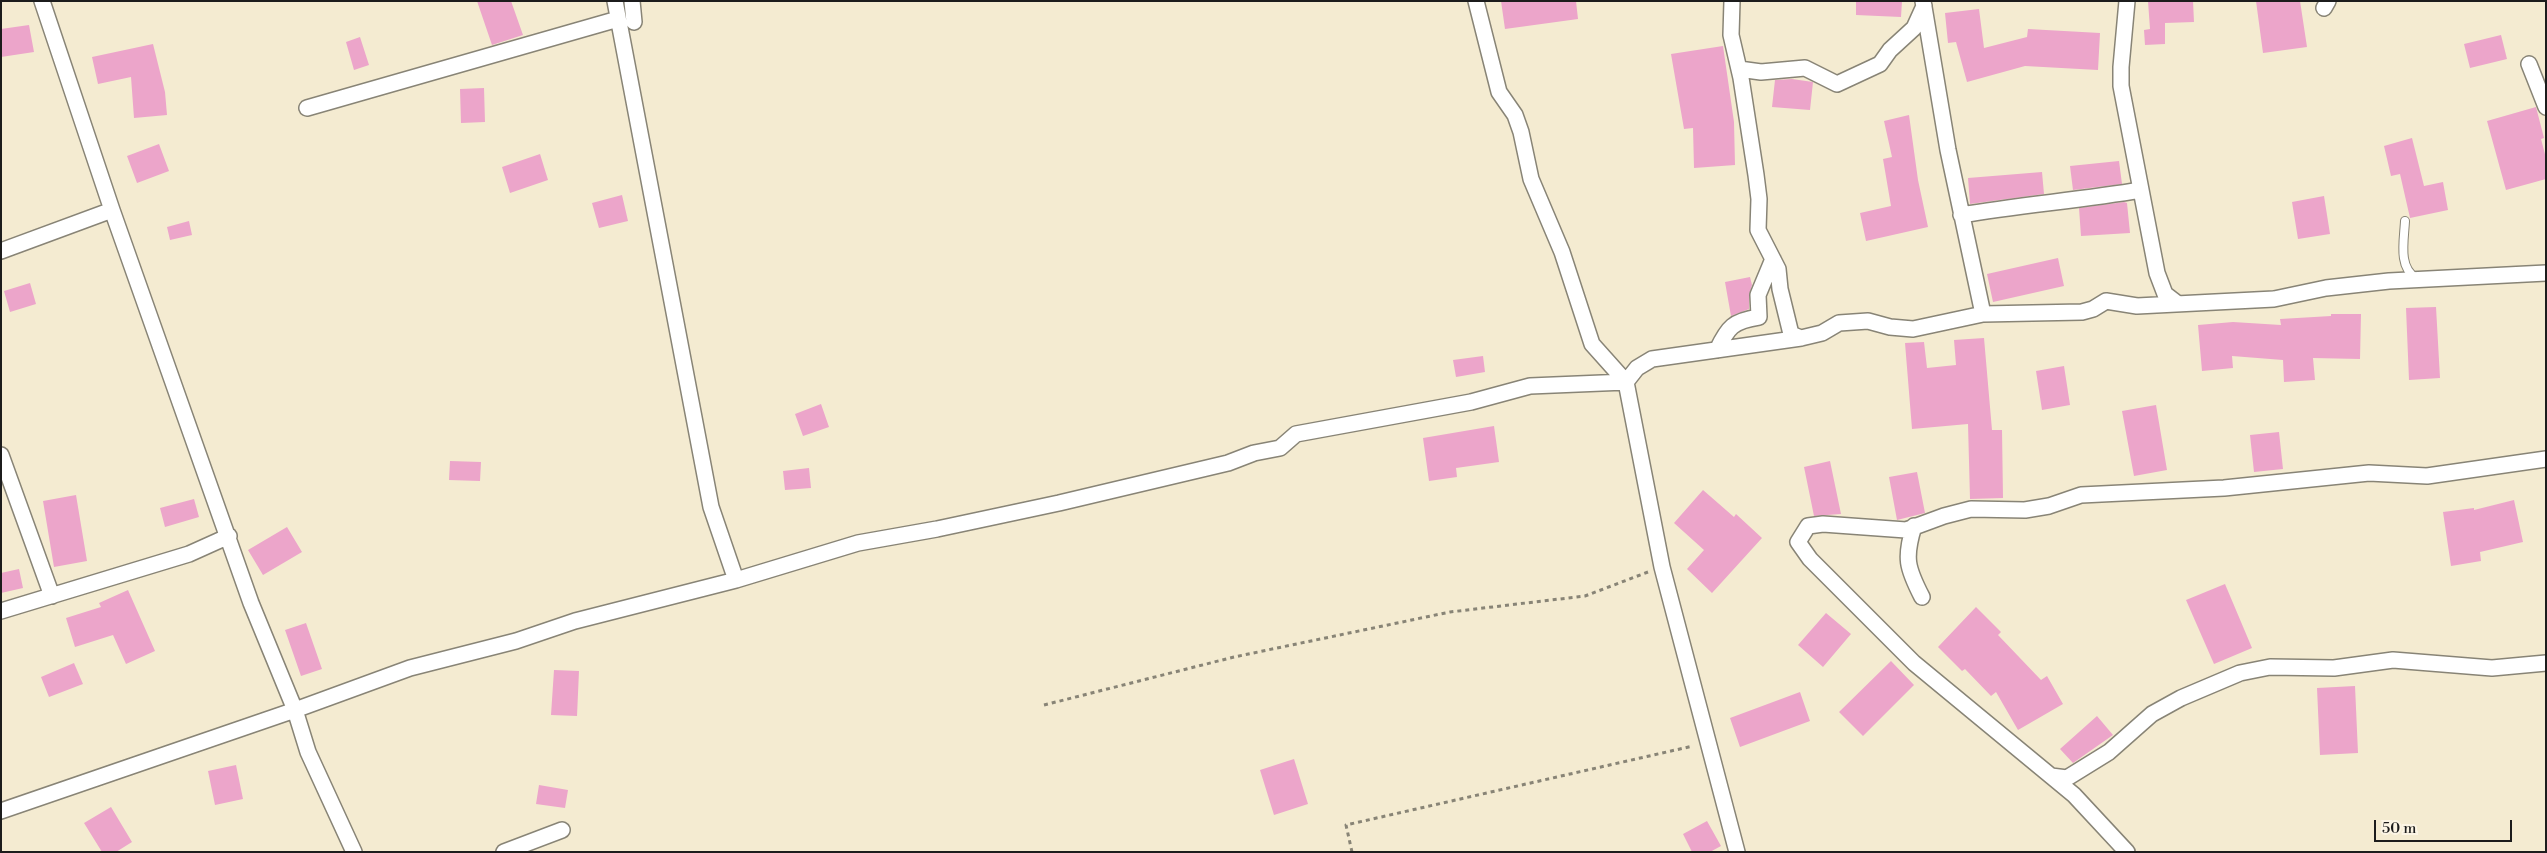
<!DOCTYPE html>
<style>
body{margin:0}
#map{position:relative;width:2547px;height:853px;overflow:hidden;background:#f4ebd1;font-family:"Libre Bodoni",serif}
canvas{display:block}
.frame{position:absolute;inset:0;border:2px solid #1c1c1c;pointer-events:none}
.scale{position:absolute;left:2374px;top:820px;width:138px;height:22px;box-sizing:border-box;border:2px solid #1c1c1c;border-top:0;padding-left:6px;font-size:15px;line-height:18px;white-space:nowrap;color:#1c1c1c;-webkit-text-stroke:4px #fcf5e5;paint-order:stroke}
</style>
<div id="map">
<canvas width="2547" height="853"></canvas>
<div class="frame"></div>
<div class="scale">50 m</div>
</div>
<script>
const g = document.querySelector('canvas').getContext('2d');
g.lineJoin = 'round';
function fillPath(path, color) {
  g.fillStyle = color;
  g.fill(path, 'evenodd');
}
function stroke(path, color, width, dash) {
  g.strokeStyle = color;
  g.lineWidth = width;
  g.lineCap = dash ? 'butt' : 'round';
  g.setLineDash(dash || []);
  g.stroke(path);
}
fillPath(new Path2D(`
 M 477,1 L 511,1 L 523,35 L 492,45 Z
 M 1501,1 L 1576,1 L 1578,19 L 1505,29 Z
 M 1856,1 L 1902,1 L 1901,17 L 1856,15 Z
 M 2148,1 L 2193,1 L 2194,22 L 2165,23 L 2165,44 L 2145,45 L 2144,30 L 2150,29 Z
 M 2256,1 L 2300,1 L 2307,47 L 2263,53 Z
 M 1979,9 L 1984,48 L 2027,37 L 2028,29 L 2100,33 L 2098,70 L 2025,66 L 1967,82 L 1956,42 L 1948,43 L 1945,13 Z
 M 29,25 L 34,52 L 1,57 L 1,29 Z
 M 2501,35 L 2507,59 L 2470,68 L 2464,44 Z
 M 360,37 L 369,65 L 354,70 L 346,42 Z
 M 153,44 L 165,92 L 167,115 L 134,118 L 131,77 L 98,84 L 92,57 Z
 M 1723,46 L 1734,122 L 1735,165 L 1694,168 L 1693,128 L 1684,129 L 1671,54 Z
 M 1792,79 L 1813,82 L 1810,110 L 1772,107 L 1775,80 Z
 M 484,88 L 485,122 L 461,123 L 460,89 Z
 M 2536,107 L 2544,138 L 2541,139 L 2546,158 L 2546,179 L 2506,190 L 2487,121 Z
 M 1909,115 L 1918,180 L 1928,227 L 1866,241 L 1860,213 L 1891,206 L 1883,159 L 1892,157 L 1884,121 Z
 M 2412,138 L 2424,186 L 2443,182 L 2448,210 L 2410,218 L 2400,174 L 2391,176 L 2384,146 Z
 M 159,144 L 169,171 L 137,183 L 127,156 Z
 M 540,154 L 548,180 L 510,193 L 502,167 Z
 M 2119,161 L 2122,184 L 2073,190 L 2070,166 Z
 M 2042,172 L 2044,194 L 1970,204 L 1968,178 Z
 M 622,195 L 628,221 L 599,228 L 592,203 Z
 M 2324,196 L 2330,234 L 2298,239 L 2292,202 Z
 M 2124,202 L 2127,203 L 2130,233 L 2081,236 L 2079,208 Z
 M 189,221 L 192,235 L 170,240 L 167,227 Z
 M 2058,258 L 2064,286 L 1993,302 L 1987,274 Z
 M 1750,277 L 1752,285 L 1749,295 L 1749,309 L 1731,316 L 1725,282 Z
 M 30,283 L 36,304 L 10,312 L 4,291 Z
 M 2436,307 L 2440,378 L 2409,380 L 2406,308 Z
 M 2331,314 L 2361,314 L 2360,359 L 2313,358 L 2315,380 L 2284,382 L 2283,360 L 2232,356 L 2233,368 L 2202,371 L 2198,325 L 2233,322 L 2281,325 L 2280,319 L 2331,316 Z
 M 1984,338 L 1992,430 L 2002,430 L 2003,498 L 1970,499 L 1968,424 L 1912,429 L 1905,343 L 1924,342 L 1927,368 L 1956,365 L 1954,340 Z
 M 1483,356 L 1485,372 L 1456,377 L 1453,360 Z
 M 2064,366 L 2070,405 L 2042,410 L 2036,371 Z
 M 821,404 L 829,427 L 803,436 L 795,414 Z
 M 2156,405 L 2167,470 L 2134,476 L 2122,411 Z
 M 1494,426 L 1499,462 L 1456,468 L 1457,477 L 1429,481 L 1423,438 Z
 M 2279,432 L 2283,469 L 2254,472 L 2250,435 Z
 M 450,461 L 481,462 L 480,481 L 449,480 Z
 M 1830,461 L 1841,514 L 1814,516 L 1804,467 Z
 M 809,468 L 811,488 L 785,490 L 783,471 Z
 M 1917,472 L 1925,513 L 1897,520 L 1889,477 Z
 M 1703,490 L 1734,517 L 1736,514 L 1762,538 L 1712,593 L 1687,569 L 1704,550 L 1674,523 Z
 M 76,495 L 87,561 L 54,567 L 43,501 Z
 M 194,499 L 199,517 L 165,527 L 160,508 Z
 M 2514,500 L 2523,542 L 2480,552 L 2481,561 L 2451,566 L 2443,512 L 2474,508 L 2474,510 Z
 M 287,527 L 302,552 L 263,575 L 248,550 Z
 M 19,569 L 23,588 L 1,593 L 1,573 Z
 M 2225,584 L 2252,648 L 2214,664 L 2186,600 Z
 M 128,590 L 155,651 L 126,664 L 113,635 L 75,647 L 66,618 L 101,607 L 99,603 Z
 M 1976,607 L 2001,632 L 1998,635 L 2041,680 L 2047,676 L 2063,704 L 2018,730 L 1996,692 L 1991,696 L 1965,669 L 1962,671 L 1938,647 Z
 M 1826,613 L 1851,634 L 1823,667 L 1798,645 Z
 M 306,623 L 322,669 L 301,676 L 285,630 Z
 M 1891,661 L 1914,685 L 1863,736 L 1839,712 Z
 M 74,663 L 83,684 L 49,697 L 41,677 Z
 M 554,670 L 579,671 L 577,716 L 551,715 Z
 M 2355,686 L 2358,753 L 2320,755 L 2317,688 Z
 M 1800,692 L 1810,721 L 1740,747 L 1730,718 Z
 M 2097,716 L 2113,735 L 2073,763 L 2060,749 Z
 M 1294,759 L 1308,804 L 1274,815 L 1260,770 Z
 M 236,765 L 243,799 L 215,805 L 208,771 Z
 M 539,785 L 568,790 L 565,808 L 536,804 Z
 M 111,807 L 132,842 L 116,852 L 102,852 L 84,823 Z
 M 1707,821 L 1721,846 L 1710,852 L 1692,852 L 1683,834 Z`), '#eca5ca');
const service = new Path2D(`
 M 2405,221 C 2404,241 2398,267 2416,278`);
const minor = new Path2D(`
 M 42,1 L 112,210 L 251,603 L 295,710 L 308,752 L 354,852
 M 615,1 L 711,507 L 736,580
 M 632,1 L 634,22
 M 1476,1 L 1499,92 L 1515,115 L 1521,132 L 1531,179 L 1562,252 L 1592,344 L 1626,382 L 1662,567 L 1737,852
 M 1732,1 L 1731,35 L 1741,78 L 1756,175 L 1759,199 L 1758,230 L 1778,269 L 1780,289 L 1791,334 L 1801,338
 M 1923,1 L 1948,150 L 1983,314
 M 2127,1 L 2121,67 L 2121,86 L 2157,273 L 2165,294 L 2178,304
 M 2324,8 L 2328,1
 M 2529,64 L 2546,107
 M 1739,69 L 1761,72 L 1805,68 L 1837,84 L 1880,64 L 1890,50 L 1914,28 L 1924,6
 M 307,108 L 618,19
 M 1961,215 C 2021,205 2081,200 2141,190
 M 1,251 L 112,210
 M 1717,350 C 1728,327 1733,321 1759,317 L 1758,295 L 1773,259
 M 1,455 L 52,596
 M 1914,526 C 1904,558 1907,568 1922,597
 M 1,611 L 189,554 L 229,536
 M 2051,776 L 2067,778 L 2109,752 L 2152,714 L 2181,698 L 2240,673 L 2270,667 L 2334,668 L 2393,660 L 2492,668 L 2546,663
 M 1,811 L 295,710 L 410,668 L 516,641 L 575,621 L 736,580 L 858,543 L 937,529 L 1059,503 L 1228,463 L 1254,453 L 1280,448 L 1296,434 L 1471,402 L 1530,386 L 1626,382 L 1637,368 L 1652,359 L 1801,338 L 1822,333 L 1839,323 L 1868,321 L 1890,327 L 1913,329 L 1983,314 L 2082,312 L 2093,309 L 2106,301 L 2137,306 L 2274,299 L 2326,288 L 2389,281 L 2546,273
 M 504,852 L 562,830
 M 2127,852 L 2074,795 L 1914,663 L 1810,559 L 1798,542 L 1808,526 L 1823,524 L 1906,530 L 1944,516 L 1971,509 L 2025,510 L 2049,506 L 2081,495 L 2224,488 L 2369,473 L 2427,476 L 2546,459`);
stroke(service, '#888476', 10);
stroke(minor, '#888476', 18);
stroke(new Path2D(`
 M 1044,705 L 1234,657 L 1450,612 L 1585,596 L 1648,572
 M 1352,852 L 1346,825 L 1693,746`), '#888476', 3, [4, 4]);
stroke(service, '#fff', 8);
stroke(minor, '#fff', 15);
</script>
